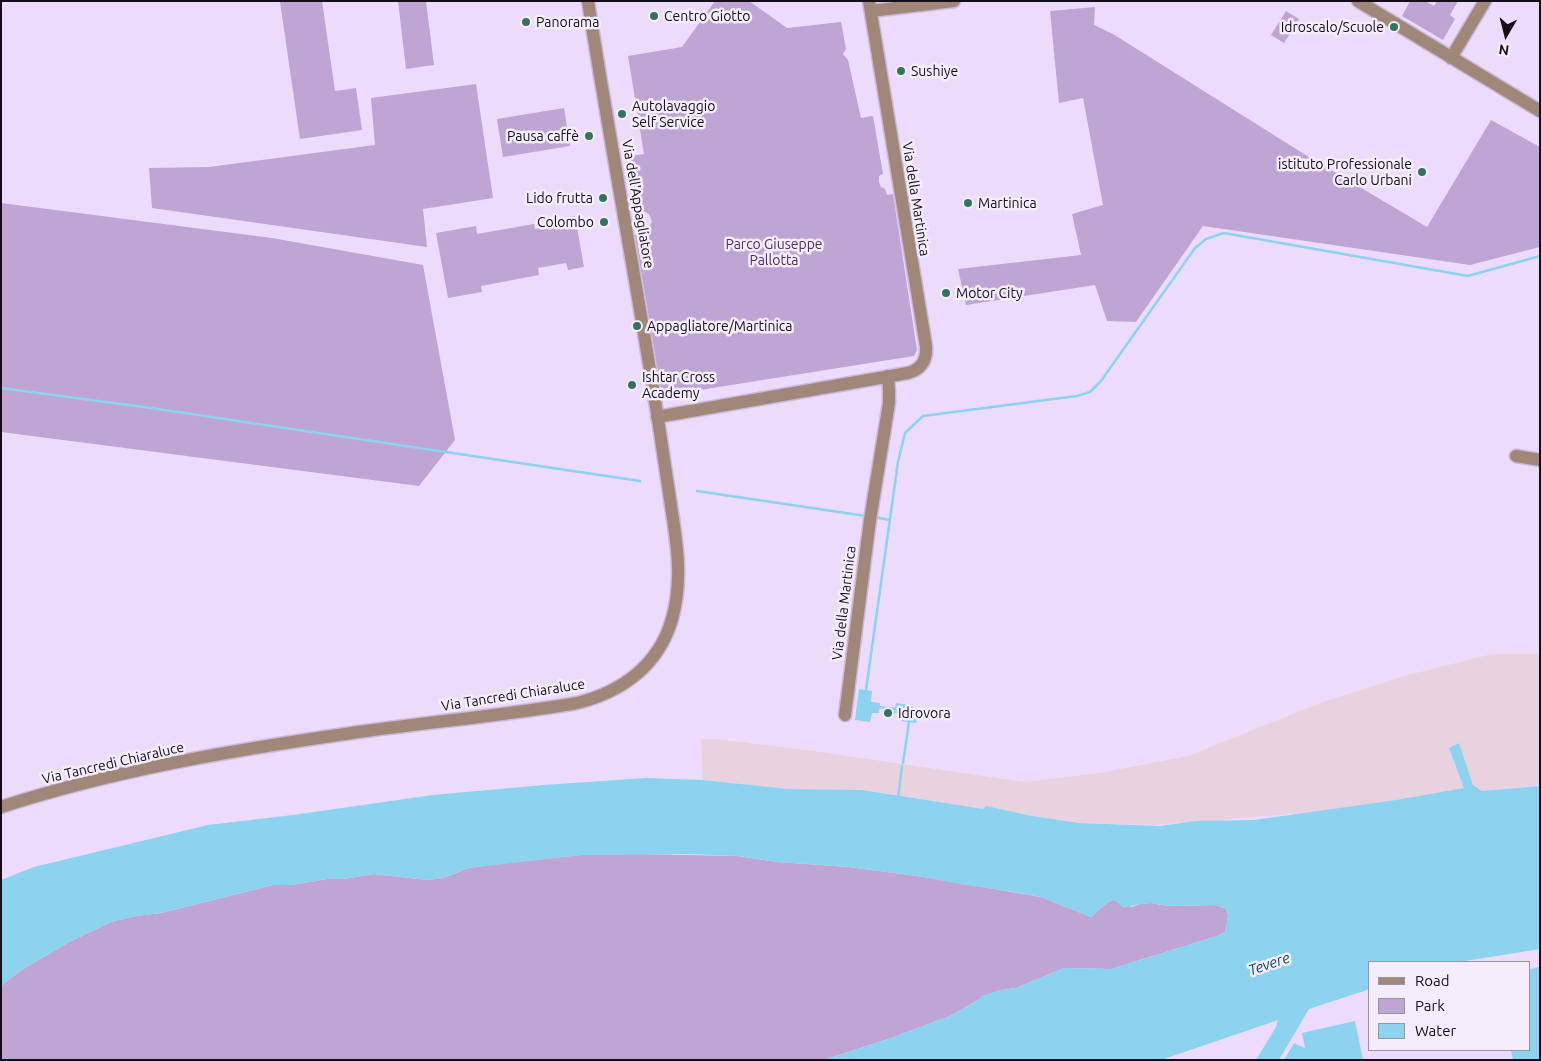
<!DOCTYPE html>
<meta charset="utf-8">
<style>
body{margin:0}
#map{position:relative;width:1541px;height:1061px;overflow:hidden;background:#eddbfc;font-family:Ubuntu,sans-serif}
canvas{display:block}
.frame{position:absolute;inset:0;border:2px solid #140e19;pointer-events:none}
.legend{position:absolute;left:1368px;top:961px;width:162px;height:90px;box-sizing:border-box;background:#f4edfb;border:1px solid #9a94a1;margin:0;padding:6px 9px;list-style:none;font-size:15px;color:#140e19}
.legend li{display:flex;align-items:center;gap:10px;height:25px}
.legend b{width:25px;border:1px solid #9a94a1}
.north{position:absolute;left:1481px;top:10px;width:50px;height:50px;-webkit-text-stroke:4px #f4edfb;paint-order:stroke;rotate:188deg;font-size:14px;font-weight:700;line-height:20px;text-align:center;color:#140e19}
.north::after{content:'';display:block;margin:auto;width:18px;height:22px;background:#140e19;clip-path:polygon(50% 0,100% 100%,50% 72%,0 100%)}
</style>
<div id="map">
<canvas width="1541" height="1061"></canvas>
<div class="frame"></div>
<ul class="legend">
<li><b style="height:6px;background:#a1877a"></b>Road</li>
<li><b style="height:14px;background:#bfa5d3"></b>Park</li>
<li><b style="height:14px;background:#8cd3f0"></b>Water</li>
</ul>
<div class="north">N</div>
</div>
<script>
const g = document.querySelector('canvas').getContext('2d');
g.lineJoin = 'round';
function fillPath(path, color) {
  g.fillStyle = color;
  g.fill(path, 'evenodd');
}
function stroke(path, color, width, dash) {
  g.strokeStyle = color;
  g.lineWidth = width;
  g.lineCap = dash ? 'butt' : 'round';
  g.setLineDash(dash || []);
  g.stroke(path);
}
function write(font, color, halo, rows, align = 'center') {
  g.font = font + ' Ubuntu,sans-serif';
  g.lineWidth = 5;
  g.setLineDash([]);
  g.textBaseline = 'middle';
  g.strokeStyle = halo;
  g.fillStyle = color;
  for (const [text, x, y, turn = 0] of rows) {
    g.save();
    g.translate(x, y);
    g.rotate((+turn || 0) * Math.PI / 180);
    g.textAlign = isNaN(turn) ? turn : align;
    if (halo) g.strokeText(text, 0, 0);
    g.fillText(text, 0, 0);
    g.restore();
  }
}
fillPath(new Path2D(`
 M 1492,654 L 1540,654 L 1540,785 L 1482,791 L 1473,785 L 1459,743 L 1450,748 L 1464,788 L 1396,800 L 1315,812 L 1155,825 L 1079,823 L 934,802 L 862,790 L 788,789 L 703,780 L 701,739 L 716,739 L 813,751 L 1024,782 L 1100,773 L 1188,756 L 1323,702 L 1408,675 Z`), '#e8d2e0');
fillPath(new Path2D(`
 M 284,1 L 322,1 L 335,91 L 356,88 L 362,130 L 300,139 L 280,2 Z
 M 398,1 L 426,1 L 434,65 L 406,69 Z
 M 715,1 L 749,1 L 787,28 L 841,22 L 846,49 L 843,54 L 848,60 L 861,118 L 873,116 L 883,174 L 879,176 L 879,182 L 881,187 L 885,189 L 887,195 L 893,194 L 917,350 L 914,356 L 662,396 L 635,235 L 642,234 L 644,230 L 649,227 L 652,222 L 649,214 L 637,208 L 630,156 L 644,154 L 628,56 L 682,47 Z
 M 1410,1 L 1425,1 L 1434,6 L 1437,1 L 1458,1 L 1450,15 L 1455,19 L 1443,40 L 1402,16 Z
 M 1095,7 L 1094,25 L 1113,34 L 1304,154 L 1427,227 L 1491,120 L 1540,147 L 1540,247 L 1470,265 L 1203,226 L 1136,322 L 1107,321 L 1095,285 L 966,305 L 958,269 L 1081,255 L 1072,214 L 1103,205 L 1083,98 L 1059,103 L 1050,11 Z
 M 1286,11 L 1299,19 L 1284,43 L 1271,35 Z
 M 476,84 L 493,198 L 423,209 L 427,247 L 152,208 L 149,168 L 209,167 L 375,145 L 371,98 Z
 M 564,108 L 570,146 L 503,157 L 497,119 Z
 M 1,203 L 272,238 L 423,265 L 455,440 L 419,486 L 1,432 Z
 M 575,216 L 584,267 L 568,270 L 566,263 L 538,268 L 539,275 L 481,286 L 482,292 L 448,298 L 436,233 L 476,226 L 477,234 L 534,224 L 535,229 L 559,225 L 558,219 Z
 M 637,854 L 738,856 L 777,862 L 849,867 L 924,877 L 1041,897 L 1091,917 L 1107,903 L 1113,900 L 1132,907 L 1140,904 L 1150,903 L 1168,906 L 1215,905 L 1226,909 L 1228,916 L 1225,932 L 1217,936 L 1111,969 L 1064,968 L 1016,988 L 1001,990 L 980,999 L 950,1016 L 891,1038 L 824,1060 L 1,1060 L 1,986 L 20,971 L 69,942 L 111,922 L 136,916 L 161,913 L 273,885 L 292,885 L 327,879 L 343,879 L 374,874 L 427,880 L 443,878 L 469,868 L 505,863 L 581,855 Z`), '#bfa5d3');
fillPath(new Path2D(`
 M 859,689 L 872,691 L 871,702 L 880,703 L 879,713 L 872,713 L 870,722 L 855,720 Z
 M 896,703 L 910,705 L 916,709 L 917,715 L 916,723 L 901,721 L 901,715 L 894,713 Z
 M 1459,743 L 1473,785 L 1482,791 L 1540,786 L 1540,949 L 1459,962 L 1370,962 L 1370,986 L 1367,990 L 1309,1009 L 1279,1060 L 1256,1060 L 1276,1027 L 1278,1020 L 1161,1060 L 824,1060 L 891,1038 L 950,1016 L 980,999 L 981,996 L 1001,990 L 1016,988 L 1064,968 L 1111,969 L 1217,936 L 1225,932 L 1228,916 L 1226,909 L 1215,905 L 1168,906 L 1150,903 L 1140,904 L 1123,908 L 1117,902 L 1113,900 L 1107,903 L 1091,917 L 1041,897 L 1014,892 L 959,884 L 924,877 L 849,867 L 777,862 L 738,856 L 685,854 L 581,855 L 469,868 L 443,878 L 427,880 L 374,874 L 343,879 L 327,879 L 292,885 L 273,885 L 161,913 L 136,916 L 111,922 L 69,942 L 20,971 L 1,986 L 1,880 L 34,867 L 208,825 L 293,815 L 433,795 L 544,785 L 646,778 L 703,780 L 788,789 L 862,790 L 983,809 L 986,806 L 1032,816 L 1079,823 L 1160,826 L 1196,821 L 1254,820 L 1396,800 L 1464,788 L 1449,748 Z
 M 1540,967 L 1540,1060 L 1513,1060 L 1511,1050 L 1530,1050 L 1530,969 Z
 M 1355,1021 L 1363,1060 L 1284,1060 L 1294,1043 L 1305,1048 L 1302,1033 Z`), '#8cd3f0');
stroke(new Path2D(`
 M 1,388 L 151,408 L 640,481
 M 697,491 L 866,516
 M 874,517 L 890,520
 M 866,690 L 898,462 L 905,433 L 923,416 L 1077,396 L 1090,392 L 1101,381 L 1195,248 L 1206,239 L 1224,233 L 1468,276 L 1540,256
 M 879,707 L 895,709
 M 903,763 L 909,722
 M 898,799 L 902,766`), '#8cd3f0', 2.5);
const minor = new Path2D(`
 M 1358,1 L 1540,111
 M 871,11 L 954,1
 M 1451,58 L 1485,1
 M 657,417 L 908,373 C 922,369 927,360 926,346 L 869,1
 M 1516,456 L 1540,460
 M 845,715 L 870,520 L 889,403 L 889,391 L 888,376
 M 1,807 C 115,770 234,750 352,733 C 427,722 503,716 577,703 C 622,692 659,665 672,619 C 683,581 677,543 671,506 C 667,479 663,453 659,426 C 637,284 610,143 588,1`);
stroke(minor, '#cabad8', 15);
stroke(minor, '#a1877a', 12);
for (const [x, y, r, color] of [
 [654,16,5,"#35735f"],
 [526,22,5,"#35735f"],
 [1394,27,5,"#35735f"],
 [901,71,5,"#35735f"],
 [622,114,5,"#35735f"],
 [589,136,5,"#35735f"],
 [1422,172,5,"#35735f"],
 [603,198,5,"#35735f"],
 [968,203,5,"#35735f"],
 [604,222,5,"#35735f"],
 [946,293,5,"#35735f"],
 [637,326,5,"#35735f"],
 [632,385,5,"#35735f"],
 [888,713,5,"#35735f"]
]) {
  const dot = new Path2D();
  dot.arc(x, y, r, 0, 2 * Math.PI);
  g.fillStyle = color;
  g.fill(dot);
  stroke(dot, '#f4edfb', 2);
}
write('14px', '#140e19', '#f4edfb', [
 ["Centro Giotto",664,16],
 ["Panorama",536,22],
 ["Idroscalo/Scuole",1384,27,"right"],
 ["Sushiye",911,71],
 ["Autolavaggio",632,106],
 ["Self Service",632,122],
 ["Pausa caffè",579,136,"right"],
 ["istituto Professionale",1412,164,"right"],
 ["Carlo Urbani",1412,180,"right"],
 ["Lido frutta",593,198,"right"],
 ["Martinica",978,203],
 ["Colombo",594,222,"right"],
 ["Motor City",956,293],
 ["Appagliatore/Martinica",647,326],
 ["Ishtar Cross",642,377],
 ["Academy",642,393],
 ["Idrovora",898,713]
], 'left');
write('14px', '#140e19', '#f4edfb', [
 ["Via della Martinica",916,199,81],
 ["Via dell'Appagliatore",638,204,80],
 ["Via della Martinica",844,603,-83],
 ["Via Tancredi Chiaraluce",513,695,-9],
 ["Via Tancredi Chiaraluce",113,763,-13]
]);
write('14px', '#512a6a', '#f4edfb', [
 ["Parco Giuseppe",774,244],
 ["Pallotta",774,260]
]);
write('italic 15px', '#0b485c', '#f4edfb', [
 ["Tevere",1269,964,-19]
]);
</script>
